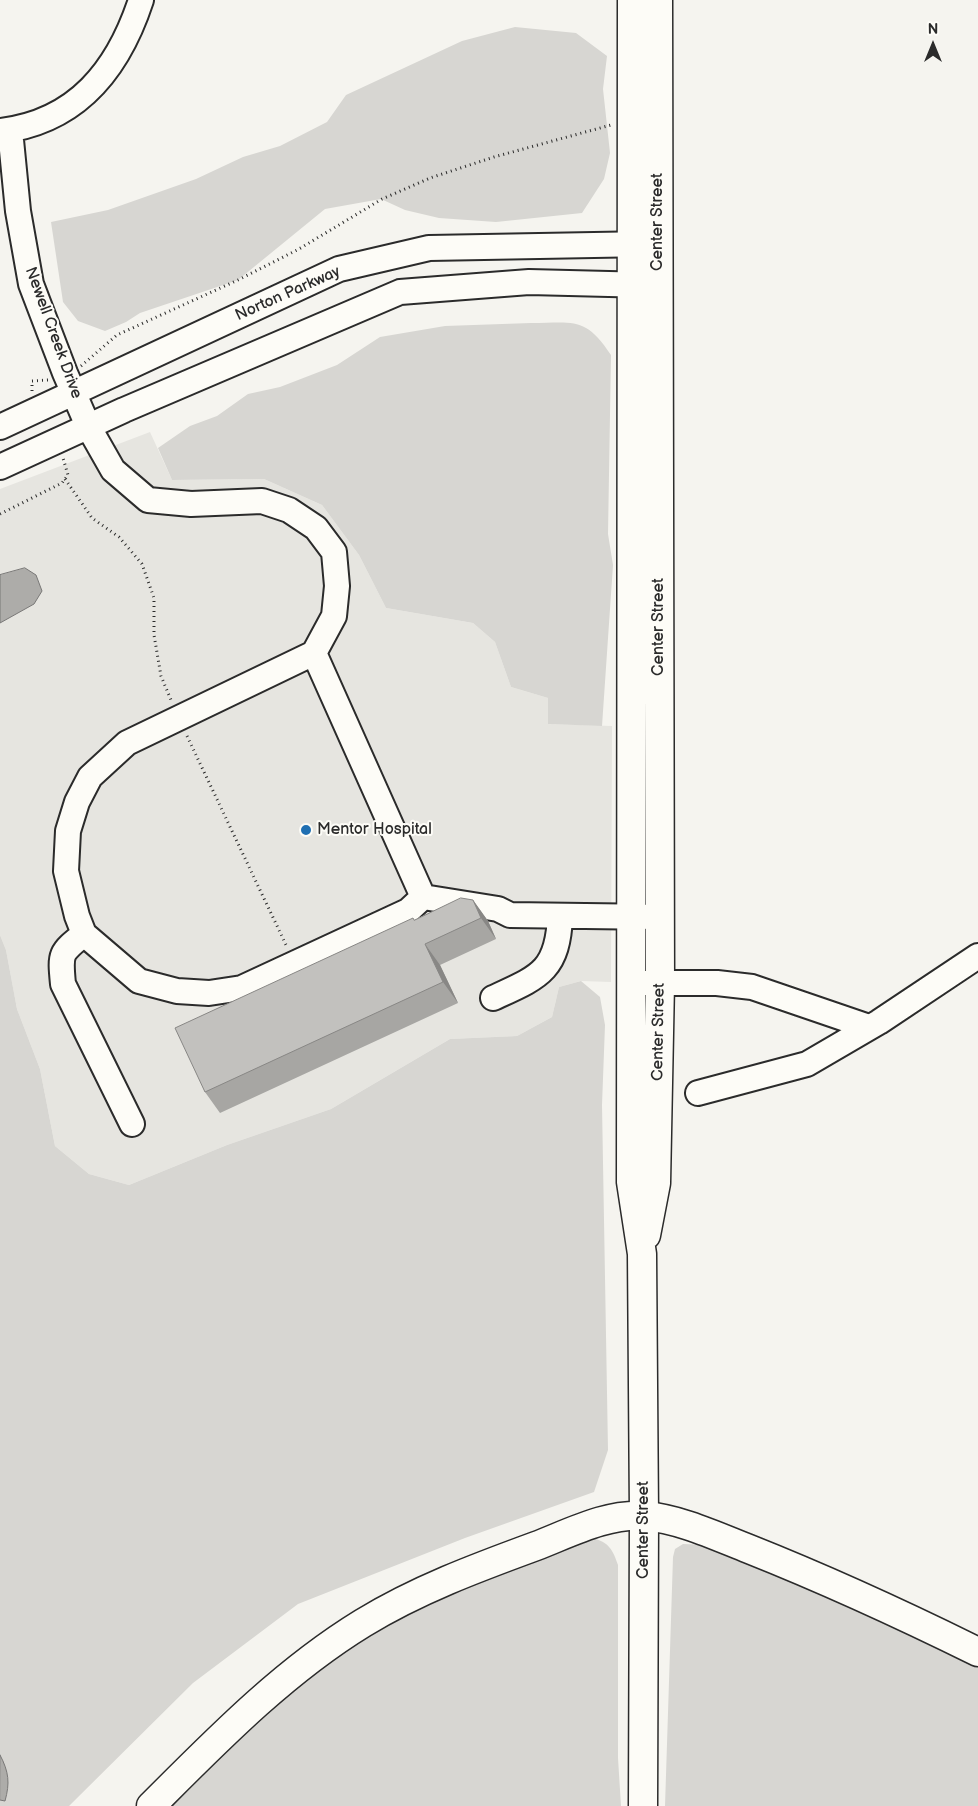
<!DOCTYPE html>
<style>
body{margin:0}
#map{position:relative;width:978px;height:1806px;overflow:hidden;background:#f5f4ef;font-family:"Balsamiq Sans",sans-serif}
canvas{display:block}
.north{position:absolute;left:908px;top:20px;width:50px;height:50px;-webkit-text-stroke:4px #fdfcf7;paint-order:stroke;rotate:0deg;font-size:14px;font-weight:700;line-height:20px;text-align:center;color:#2b2b2b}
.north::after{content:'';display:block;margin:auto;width:18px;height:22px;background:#2b2b2b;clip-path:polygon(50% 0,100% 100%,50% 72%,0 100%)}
</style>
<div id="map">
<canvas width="978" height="1806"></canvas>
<div class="north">N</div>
</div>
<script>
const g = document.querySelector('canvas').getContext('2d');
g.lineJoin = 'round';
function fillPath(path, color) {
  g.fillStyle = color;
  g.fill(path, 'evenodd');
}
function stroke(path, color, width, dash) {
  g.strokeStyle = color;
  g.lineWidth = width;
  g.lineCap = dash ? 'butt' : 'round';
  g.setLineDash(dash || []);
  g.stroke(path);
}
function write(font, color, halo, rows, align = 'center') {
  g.font = font + ' "Balsamiq Sans",sans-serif';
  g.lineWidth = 4;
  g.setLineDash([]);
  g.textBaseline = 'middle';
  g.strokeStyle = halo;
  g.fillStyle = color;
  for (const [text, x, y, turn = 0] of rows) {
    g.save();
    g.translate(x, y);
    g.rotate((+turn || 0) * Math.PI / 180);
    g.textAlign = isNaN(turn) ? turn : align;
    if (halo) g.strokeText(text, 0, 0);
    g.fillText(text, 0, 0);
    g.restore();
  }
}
fillPath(new Path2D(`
 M 150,432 L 172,480 L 264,479 L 322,505 L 359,555 L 386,608 L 473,623 L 495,642 L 511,687 L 548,698 L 548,724 L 612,726 L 611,982 L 581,981 L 559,987 L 552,1017 L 517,1036 L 450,1039 L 331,1109 L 227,1145 L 129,1185 L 89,1174 L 55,1146 L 40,1069 L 17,1009 L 6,950 L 0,935 L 0,489 Z`), '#e6e5e0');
fillPath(new Path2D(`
 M 515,27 L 576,33 L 607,56 L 603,89 L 610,153 L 604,179 L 582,213 L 496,222 L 439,218 L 405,210 L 381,199 L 325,209 L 238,280 L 140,313 L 126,322 L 105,331 L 78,321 L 63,302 L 51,222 L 108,210 L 196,179 L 243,157 L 280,146 L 327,122 L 346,95 L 462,41 Z
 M 531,323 C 574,323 585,316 611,355 L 608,534 L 613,565 L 602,726 L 548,724 L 548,698 L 511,687 L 495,642 L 473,623 L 386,608 L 359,555 L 322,505 L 264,479 L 172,480 L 158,448 L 190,426 L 217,416 L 248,394 L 280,387 L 337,365 L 380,337 L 445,326 Z
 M 0,935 L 6,950 L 17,1009 L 40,1069 L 55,1146 L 89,1174 L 129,1185 L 227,1145 L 331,1109 L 450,1039 L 517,1036 L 552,1017 L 559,987 L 581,981 L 600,997 L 605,1025 L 602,1105 L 608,1450 L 594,1492 L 465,1538 L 298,1604 L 193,1683 L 69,1806 L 0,1806 Z
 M 592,1538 C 609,1542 613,1550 618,1565 L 618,1758 L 621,1806 L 164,1806 L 307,1673 L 394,1615 Z
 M 683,1544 L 710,1545 L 978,1662 L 978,1806 L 665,1806 L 673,1557 L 675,1549 Z`), '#d7d6d2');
const water = new Path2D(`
 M 25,568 L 36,575 L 42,591 L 34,604 L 0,623 L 0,575 Z
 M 0,1755 C 9,1772 10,1783 5,1801 L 0,1800 Z`);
fillPath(water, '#adaca9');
stroke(water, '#797877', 1);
const minor = new Path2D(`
 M 10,130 L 18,211 L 31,284 L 65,373 L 88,426 L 113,470 L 148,500 L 191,504 L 262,501 L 289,510 L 316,528 L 334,552 L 337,586 L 334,616 L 314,653 L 423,897 L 408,911 L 242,988 L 209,993 L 177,991 L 139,981 L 84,934 L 77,916 L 66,871 L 68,831 L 77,802 L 90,777 L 127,743 L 314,653
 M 0,131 C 77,122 118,70 141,0
 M 0,427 L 339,269 L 429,248 L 649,244
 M 0,467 L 124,410 L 400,292 L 529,282 L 649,285
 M 423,897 L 498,909 L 510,915 L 660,917
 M 84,934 C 60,953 60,953 63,984 L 132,1124
 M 642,983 L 717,983 L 752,987 L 869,1027
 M 493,998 C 539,977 558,971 560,916
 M 698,1093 L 807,1064 L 879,1022 L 978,956`);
const major = new Path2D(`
 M 632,0 L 631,1182 L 642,1254 L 644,1516 L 643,1806
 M 646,1235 L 656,1183 L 660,983 L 658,0`);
const highway = new Path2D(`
 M 151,1806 C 217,1740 283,1672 363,1623 C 417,1590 476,1568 536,1546 C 570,1533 607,1513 645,1516 C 680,1519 716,1536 749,1549 C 827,1580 903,1615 978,1652`);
stroke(minor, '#2b2b2b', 28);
stroke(major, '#2b2b2b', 31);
stroke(highway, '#2b2b2b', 31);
stroke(new Path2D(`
 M 81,366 L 117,335 L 238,280 L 299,249 L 382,199 L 430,178 L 494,157 L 611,125
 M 32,391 L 32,381 L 48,380
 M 65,479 L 92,518 L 119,537 L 142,564 L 154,598 L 154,635 L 161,676 L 171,700
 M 0,514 L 62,483 L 68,475 L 63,458
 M 187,736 L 287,947`), '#2b2b2b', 3, [1, 4]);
stroke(minor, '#fdfcf7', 24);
stroke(major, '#fdfcf7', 28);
stroke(highway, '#fdfcf7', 28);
fillPath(new Path2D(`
 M 473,900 L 488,921 L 496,939 L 440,965 L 458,1003 L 220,1113 L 205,1092 L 414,920 Z`), '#a7a6a3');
fillPath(new Path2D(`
 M 473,900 L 488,921 L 496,939 L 481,918 Z
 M 425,944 L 440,965 L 458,1003 L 443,982 Z`), '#888785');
const building = new Path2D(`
 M 461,898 L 473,900 L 481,918 L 425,944 L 443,982 L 205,1092 L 175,1028 L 413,918 L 414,920 Z`);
fillPath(building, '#c2c1be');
stroke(building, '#888785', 1);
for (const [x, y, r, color] of [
 [306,830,6,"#1f6fb2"]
]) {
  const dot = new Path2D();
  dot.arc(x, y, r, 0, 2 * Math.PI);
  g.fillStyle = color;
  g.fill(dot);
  stroke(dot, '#fdfcf7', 2);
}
write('16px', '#2b2b2b', '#fdfcf7', [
 ["Center Street",658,222,-90],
 ["Norton Parkway",288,294,-24],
 ["Newell Creek Drive",53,333,70],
 ["Center Street",659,627,-90],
 ["Center Street",659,1032,-89],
 ["Center Street",644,1530,-90]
]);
write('16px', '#2b2b2b', '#fdfcf7', [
 ["Mentor Hospital",317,830]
], 'left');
</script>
